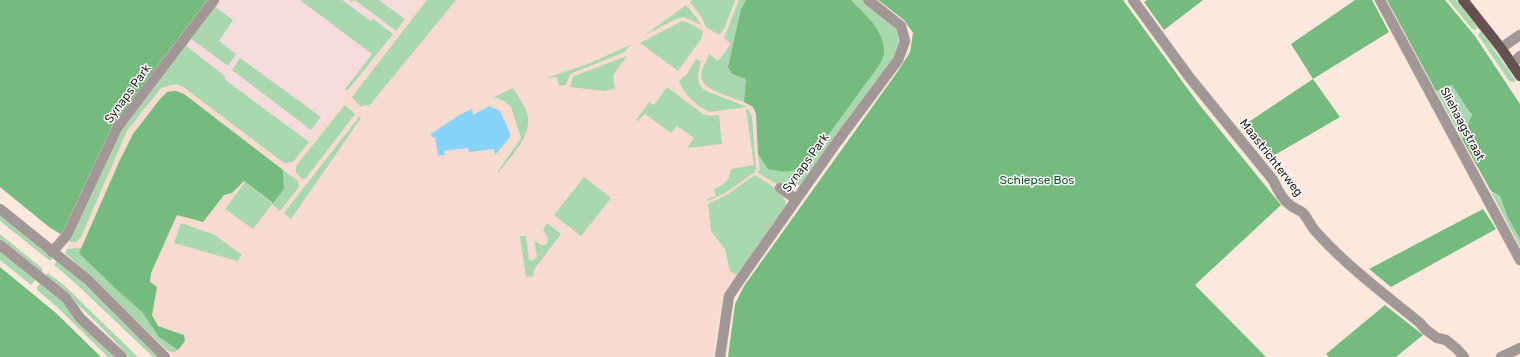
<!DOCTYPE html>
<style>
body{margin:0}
canvas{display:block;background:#fde8de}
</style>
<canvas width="1520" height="357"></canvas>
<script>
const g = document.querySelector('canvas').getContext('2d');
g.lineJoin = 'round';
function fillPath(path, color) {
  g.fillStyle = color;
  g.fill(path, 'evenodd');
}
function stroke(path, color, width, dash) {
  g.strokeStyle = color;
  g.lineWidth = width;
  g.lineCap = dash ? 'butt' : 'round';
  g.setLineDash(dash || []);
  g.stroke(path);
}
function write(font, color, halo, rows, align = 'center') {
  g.font = font + ' Rubik,sans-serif';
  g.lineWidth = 3;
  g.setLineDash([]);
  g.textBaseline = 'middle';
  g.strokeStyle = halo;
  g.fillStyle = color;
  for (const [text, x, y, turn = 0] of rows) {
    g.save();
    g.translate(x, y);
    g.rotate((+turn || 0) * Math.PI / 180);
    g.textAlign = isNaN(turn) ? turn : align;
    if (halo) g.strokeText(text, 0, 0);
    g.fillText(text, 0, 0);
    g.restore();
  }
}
fillPath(new Path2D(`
 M 221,0 L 860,0 L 895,51 L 784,204 L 724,297 L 719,319 L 713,357 L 174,357 L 88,274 L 65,253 L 79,218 L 130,116 Z`), '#f7dbce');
fillPath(new Path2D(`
 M 221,0 L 420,0 L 293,161 L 165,73 Z`), '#f6dbdc');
fillPath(new Path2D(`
 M 300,0 L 342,0 L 371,21 L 373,19 L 393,34 L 348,90 L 345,89 L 372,54 Z
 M 349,0 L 379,0 L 405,19 L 396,31 L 355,0 L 352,2 Z
 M 427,0 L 456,0 L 369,106 L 364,105 L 361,107 L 352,97 Z
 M 693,0 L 735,0 L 725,27 L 719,35 L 706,27 L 701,16 L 690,2 Z
 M 739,0 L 746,0 L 741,10 L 728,67 L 732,74 L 746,79 L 744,102 C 732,97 700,90 701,75 C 702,68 707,60 709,54 L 718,61 L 731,44 L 724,38 Z
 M 851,0 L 862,0 L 894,25 L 898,32 L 899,41 L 897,53 L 805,183 C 783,192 775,183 757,172 L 760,170 L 758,154 L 768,169 L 871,20 Z
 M 1448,0 L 1456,0 L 1478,28 L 1475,30 L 1472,29 Z
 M 686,5 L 697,18 L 701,25 L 684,17 L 676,19 L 645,35 Z
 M 214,6 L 233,20 L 219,41 L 236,54 L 228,66 L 190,38 Z
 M 682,21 L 687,22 L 703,31 L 701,39 L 678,71 L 640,43 Z
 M 1481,31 L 1516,81 L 1514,82 L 1509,81 L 1478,35 Z
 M 185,45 L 226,77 L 224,79 L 309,142 L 293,162 L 284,163 L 182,86 L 175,84 L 161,88 L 127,131 L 81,237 L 76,242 L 69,242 L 120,132 Z
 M 630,45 L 625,52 L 570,74 L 566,85 L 559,86 L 557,77 L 546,78 L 588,64 Z
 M 627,56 L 613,75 L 615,89 L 604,91 L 570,87 L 573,77 L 577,75 Z
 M 240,58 L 321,117 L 311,130 L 232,70 Z
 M 696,59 L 701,62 C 698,73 695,84 706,91 L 747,107 L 710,112 C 699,108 682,93 679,81 L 687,74 Z
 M 1452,85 L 1466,107 L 1472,116 L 1462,139 L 1436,91 Z
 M 667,87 L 703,114 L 710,116 L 719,115 L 722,144 L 687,148 L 694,138 L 677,126 L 671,133 L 645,114 L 638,121 L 636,120 L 649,102 L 654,105 Z
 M 513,88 C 518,96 524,104 527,113 C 534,135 510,157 498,173 L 498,171 L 521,138 L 511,107 L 504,101 L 494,97 Z
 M 345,105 L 355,114 L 306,178 L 303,179 L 296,173 L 296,166 Z
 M 746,109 L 748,109 L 752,116 L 756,169 L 755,172 L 725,193 L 708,201 L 707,199 L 716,196 L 714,189 C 724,185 730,180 731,169 L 754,165 Z
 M 359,117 L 361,118 L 291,219 L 284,213 Z
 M 283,170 L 298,181 L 299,187 L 280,211 L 272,204 L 253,229 L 225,209 L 245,182 L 272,203 L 284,189 Z
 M 755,175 L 778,190 L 786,202 L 784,211 L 737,275 L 730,271 L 725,249 L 711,231 L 708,204 L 728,194 Z
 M 584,177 L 611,198 L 581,236 L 554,215 Z
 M 1491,192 L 1500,196 L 1507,216 L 1520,239 L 1520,247 Z
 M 0,215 L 53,258 L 50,261 L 0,221 Z
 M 181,223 L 215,235 L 242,255 L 237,261 L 174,243 Z
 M 547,223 L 561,234 L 533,271 L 534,276 L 526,277 L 520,236 L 526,236 L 529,260 L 534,260 L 537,257 L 534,240 L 541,245 L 546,245 C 551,239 546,234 543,230 Z
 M 0,234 L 43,269 L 41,274 L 0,241 Z
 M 0,248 L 37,278 L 31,285 L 0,260 Z
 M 82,248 L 80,253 L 118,291 L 142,312 L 159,337 L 178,350 L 174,352 L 168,351 L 88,274 L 65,253 L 67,249 Z
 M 58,260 L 89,289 L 160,357 L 153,357 L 73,281 L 54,265 Z
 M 48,273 L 65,286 L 138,357 L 129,357 C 104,328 75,301 45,276 Z
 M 42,282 L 62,299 L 116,357 L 108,357 L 57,307 L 37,290 L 37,287 Z`), '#aad8ae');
fillPath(new Path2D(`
 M 0,0 L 208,0 L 114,125 L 62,235 L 49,227 L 0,187 Z
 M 746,0 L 851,0 C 865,14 885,31 884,52 C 884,56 882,60 880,64 L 810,160 C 792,174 789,173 768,169 L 758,154 L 756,114 L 753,107 L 744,102 L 746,79 L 732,74 L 728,67 L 741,9 Z
 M 878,0 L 1123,0 L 1198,103 L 1281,205 L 1195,285 L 1266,357 L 728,357 L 735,304 L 744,286 L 898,71 L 910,52 L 913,33 L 904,20 Z
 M 1147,0 L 1203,0 L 1164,30 L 1144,2 Z
 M 1355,0 L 1372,0 L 1389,32 L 1313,79 L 1340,117 L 1268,159 L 1241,127 L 1313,79 L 1291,44 Z
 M 1387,0 L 1445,0 L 1475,36 L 1520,104 L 1520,239 L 1507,216 L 1500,196 L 1491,191 L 1462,139 L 1472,115 L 1466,107 L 1452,85 L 1436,91 Z
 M 176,91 L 184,94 L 283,170 L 284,189 L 273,203 L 244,181 L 232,193 L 224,195 L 203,222 L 177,215 L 151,273 L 150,282 L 157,287 L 152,315 L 158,326 L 184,335 L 185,341 L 178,350 L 159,337 L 142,312 L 118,291 L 79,253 L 119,162 L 133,134 L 160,99 L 167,92 Z
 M 1483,209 L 1496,229 L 1391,287 L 1369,269 Z
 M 0,267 L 56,313 L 101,357 L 0,357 Z
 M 1385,305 L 1423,335 L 1396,357 L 1329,357 L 1326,354 Z`), '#75bb7e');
fillPath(new Path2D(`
 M 489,106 L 500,111 L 510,133 L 510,137 L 495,155 L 494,149 L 469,152 L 468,148 L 444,151 L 445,155 L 438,156 L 435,137 L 432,137 L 431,134 L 459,115 L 472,109 L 473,115 Z`), '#88d4f8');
const minor = new Path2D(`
 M 1133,0 L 1190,78 L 1273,180 C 1277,189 1282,199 1290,205 C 1294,209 1299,209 1303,213 C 1309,220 1312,229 1319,235 C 1349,268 1386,295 1420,323 L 1425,329 L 1437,338 L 1446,340 L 1457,349 L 1464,357
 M 1380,0 L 1520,260
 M 1501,48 L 1520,35
 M 1512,65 L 1520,56
 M 780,188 L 796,199
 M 0,209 L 88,280 L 165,357
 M 0,245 L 66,298 L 80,318 L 122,357
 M 52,252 L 67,235 L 117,128 L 214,0
 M 720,357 L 729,296 L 746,271 L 834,146 L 898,60 L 905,41 L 901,26 L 868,0
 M 1501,357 L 1520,348`);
const major = new Path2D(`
 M 1463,0 L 1501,48 L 1520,76`);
stroke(minor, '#d6c3ba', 11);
stroke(major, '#d6c3ba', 11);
stroke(minor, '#a19796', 10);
stroke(major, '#635250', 10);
write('12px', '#231c18', '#fff', [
 ["Synaps Park",128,94,-54],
 ["Sliehaagstraat",1462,124,62],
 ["Maastrichterweg",1271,158,52],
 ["Synaps Park",806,163,-54]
]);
write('12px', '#0c5a22', '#fff', [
 ["Schiepse Bos",1037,181]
]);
</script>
